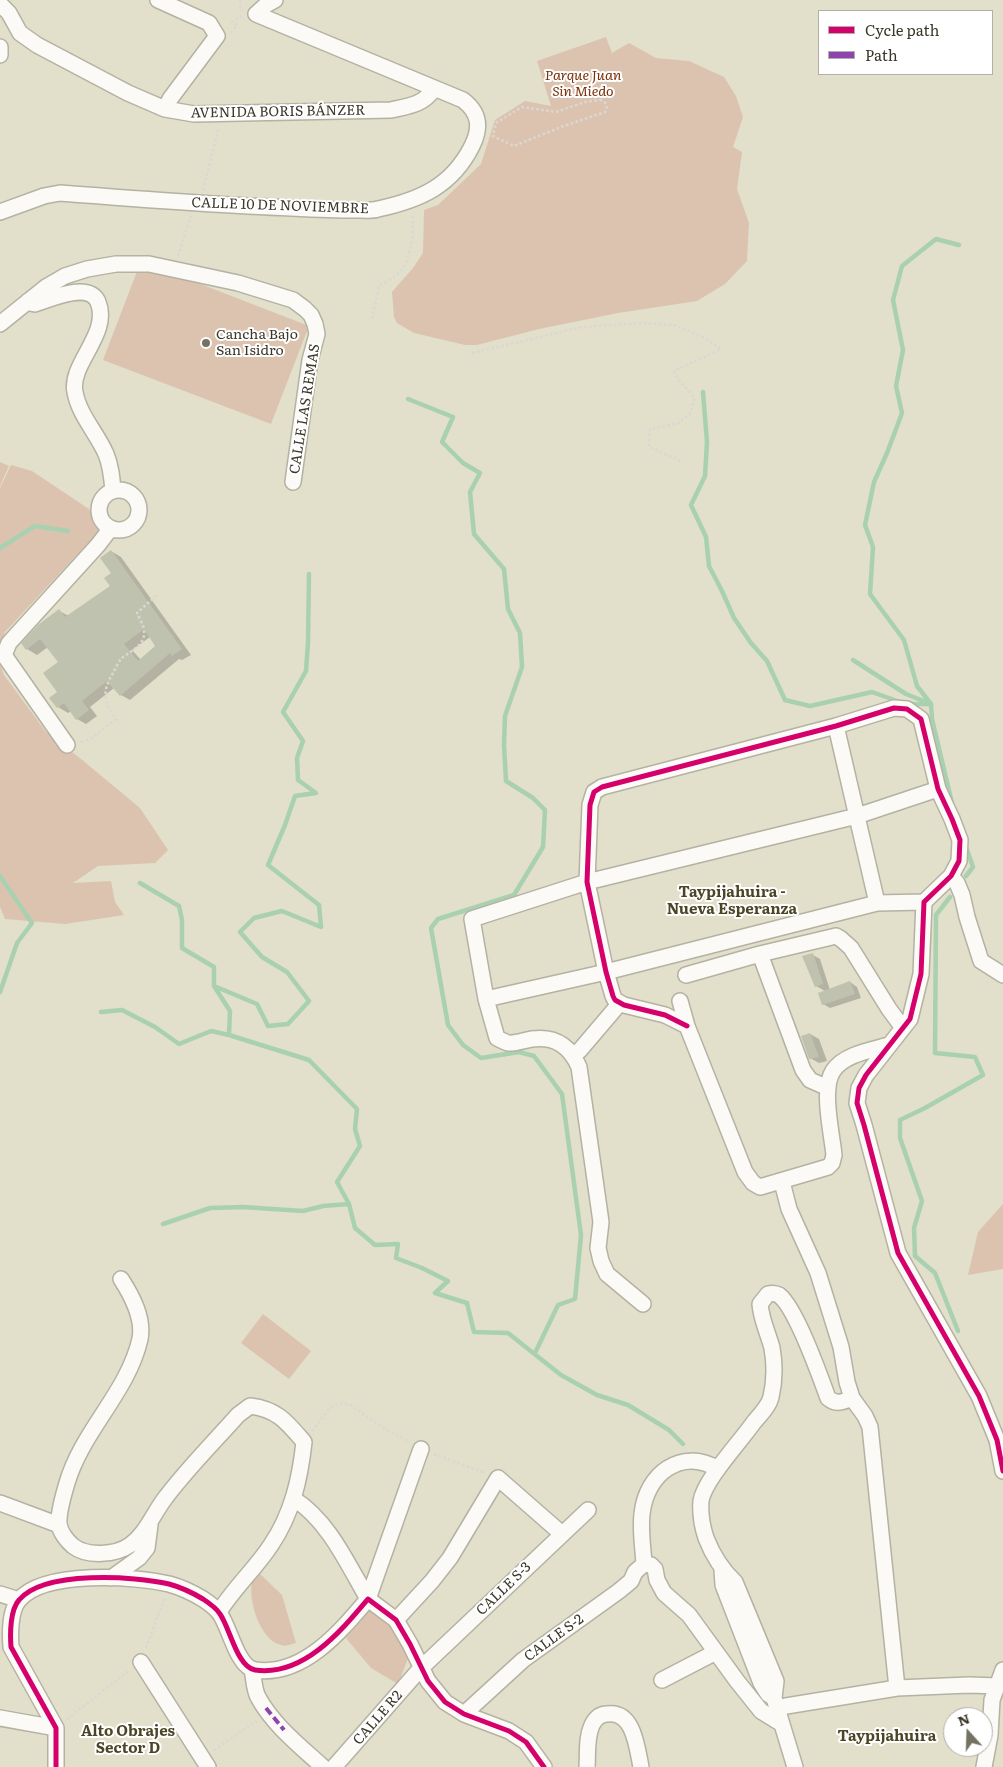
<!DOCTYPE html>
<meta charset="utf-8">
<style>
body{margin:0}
#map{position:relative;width:1003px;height:1767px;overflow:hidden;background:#e2dfcb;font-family:Literata,serif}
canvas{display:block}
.legend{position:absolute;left:818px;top:10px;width:175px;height:65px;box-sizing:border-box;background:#fff;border:1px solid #b1afaa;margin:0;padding:6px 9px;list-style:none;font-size:15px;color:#3b382a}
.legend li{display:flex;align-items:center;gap:10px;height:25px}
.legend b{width:25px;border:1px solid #b1afaa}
.north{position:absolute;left:943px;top:1707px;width:50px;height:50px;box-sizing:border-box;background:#fff;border:1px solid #b1afaa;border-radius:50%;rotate:340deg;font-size:14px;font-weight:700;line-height:20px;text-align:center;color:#3b382a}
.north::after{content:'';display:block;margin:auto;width:18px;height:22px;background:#757262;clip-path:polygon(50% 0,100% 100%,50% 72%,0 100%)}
</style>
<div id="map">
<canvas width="1003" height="1767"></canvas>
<ul class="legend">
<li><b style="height:6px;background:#d6006c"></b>Cycle path</li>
<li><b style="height:6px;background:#8e44ad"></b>Path</li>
</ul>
<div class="north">N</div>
</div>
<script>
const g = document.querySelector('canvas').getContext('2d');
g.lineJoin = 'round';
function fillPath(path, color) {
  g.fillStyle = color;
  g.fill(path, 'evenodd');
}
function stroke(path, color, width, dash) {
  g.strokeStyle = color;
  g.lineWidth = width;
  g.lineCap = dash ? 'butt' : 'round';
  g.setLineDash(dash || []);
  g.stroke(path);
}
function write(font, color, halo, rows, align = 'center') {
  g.font = font + ' Literata,serif';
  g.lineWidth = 4;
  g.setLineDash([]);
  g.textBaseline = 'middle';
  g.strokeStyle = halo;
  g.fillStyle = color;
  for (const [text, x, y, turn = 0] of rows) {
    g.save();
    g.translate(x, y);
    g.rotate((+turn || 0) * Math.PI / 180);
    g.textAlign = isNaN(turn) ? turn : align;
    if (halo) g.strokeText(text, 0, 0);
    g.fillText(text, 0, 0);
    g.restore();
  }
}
fillPath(new Path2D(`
 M 606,37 L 612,53 L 629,43 L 656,58 L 689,61 L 724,77 L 736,96 L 743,117 L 733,147 L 742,152 L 737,189 L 749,223 L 747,261 L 725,284 L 697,301 L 618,313 L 539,329 L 477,345 L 465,345 L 414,333 L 397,323 L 394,317 L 392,292 L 413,268 L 423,253 L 424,210 L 438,205 L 481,164 L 495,120 L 525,101 L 551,106 L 537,61 Z
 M 141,261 L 309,326 L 271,424 L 103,360 Z
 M 0,462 L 9,466 L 0,486 Z
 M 11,465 L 32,471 L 89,509 L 100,530 L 5,632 L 0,648 L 0,488 Z
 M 0,664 L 4,675 L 46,732 L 81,759 L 140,808 L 168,850 L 155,863 L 98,866 L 73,883 L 111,881 L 115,902 L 124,915 L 65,924 L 5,919 L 0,907 Z
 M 1003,1204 L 1003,1269 L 968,1275 L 978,1232 Z
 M 263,1314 L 311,1351 L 289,1379 L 241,1343 Z
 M 257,1571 L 282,1595 L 296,1643 C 291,1644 286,1647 281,1645 C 260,1640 248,1601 252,1581 C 253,1578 255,1574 257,1571 Z
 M 369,1606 L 386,1612 L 409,1656 L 398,1684 L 371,1668 L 346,1638 L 361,1621 Z`), '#dcc3b0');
fillPath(new Path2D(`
 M 111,551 L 121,557 L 191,655 L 182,660 L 179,659 L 130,700 L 121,695 L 114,688 L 90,707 L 97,716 L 86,724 L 77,719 L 71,711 L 68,713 L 58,707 L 60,662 L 48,647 L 37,655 L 27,649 L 23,643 L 59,611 L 69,616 L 112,587 L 113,574 ZM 150,637 L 157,647 L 141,660 L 132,650 Z
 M 813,955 L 820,959 L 830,990 L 850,982 L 857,987 L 861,998 L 830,1008 L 823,1004 L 825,991 L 816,986 Z
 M 810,1034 L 819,1039 L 827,1061 L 819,1063 L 810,1058 Z`), '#0003');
stroke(new Path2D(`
 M 703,392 L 707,442 L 705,476 L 691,505 L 706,537 L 709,566 L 722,591 L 734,618 L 751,643 L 767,661 L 785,700 L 810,706 L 872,692 L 900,702
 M 408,399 L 453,417 L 442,442 L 463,463 L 480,473 L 470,492 L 474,534 L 504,569 L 508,609 L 520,633 L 522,667 L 505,716 L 504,745 L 506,781 L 533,798 L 545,810 L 543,847 L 514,895 L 438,919 L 431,928 L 448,1025 L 463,1045 L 481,1058 L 519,1052 L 534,1056 L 562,1094 L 581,1235 L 575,1299 L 558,1305 L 535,1353
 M 0,548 L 35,526 L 68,531
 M 853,660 L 906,694 L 931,704 L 932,719 L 952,803
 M 910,704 L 931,704
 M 931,704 L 917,686 L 904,640 L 870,594 L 873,547 L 865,525 L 874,482 L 887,453 L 902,413 L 896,386 L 903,350 L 893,300 L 902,266 L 936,239 L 959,245
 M 965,844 L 973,867 L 966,876
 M 0,876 L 32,923 L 17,943 L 0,992
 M 140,883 L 179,906 L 182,920 L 182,948 L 214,967 L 214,986 L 230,1011 L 229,1035 L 309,1060 L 357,1109 L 355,1129 L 360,1146 L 337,1182 L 349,1204 L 355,1228 L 375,1245 L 398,1244 L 396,1258 L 422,1268 L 448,1281 L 435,1293 L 467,1303 L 474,1332 L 508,1333 L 561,1375 L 597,1395 L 628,1405 L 669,1430 L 683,1444
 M 950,897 L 936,915 L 935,1053 L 975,1057 L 983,1075 L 925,1108 L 900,1120 L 900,1138 L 922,1201 L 914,1228 L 915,1256 L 935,1273 L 958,1331
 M 214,986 L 257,1004 L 268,1026 L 288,1024 L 309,1001 L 287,972 L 262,957 L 240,932 L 254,918 L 282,911 L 321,927 L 319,905 L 268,865 L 285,825 L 295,796 L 316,793 L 298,780 L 297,758 L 303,741 L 283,712 L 306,671 L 308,643 L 309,574
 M 101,1012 L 122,1010 L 155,1027 L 179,1044 L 211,1031 L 229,1035
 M 163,1224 L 210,1208 L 243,1207 L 303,1211 L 323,1206 L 349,1204`), '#a9d1b0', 4.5);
fillPath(new Path2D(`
 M 111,550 L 182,649 L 172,656 L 170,653 L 120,696 L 107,681 L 82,701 L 89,710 L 76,720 L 64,703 L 57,708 L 49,698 L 57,692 L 43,673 L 58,662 L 40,639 L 26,650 L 21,643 L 38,625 L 59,609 L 65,617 L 110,586 L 104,578 L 111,573 L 100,558 ZM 144,629 L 155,646 L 138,661 L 124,644 Z
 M 813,953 L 823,984 L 815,987 L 802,956 Z
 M 850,981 L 855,994 L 822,1005 L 818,993 Z
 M 810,1033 L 819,1057 L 809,1059 L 801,1036 Z`), '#bfc2ae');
const minor = new Path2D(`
 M 158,0 L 209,23 L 217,36 L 170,99 L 165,109
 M 0,4 L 9,13 L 20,33 L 37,45 L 128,93 L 165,109 L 194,114 L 391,110 C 409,106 423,105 434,89
 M 0,47 L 0,55
 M 0,212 L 44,196 L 60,193 C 137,199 214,205 291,208 C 312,209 334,210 355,210 C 363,210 371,211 378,209 C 420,200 452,186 472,146 C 481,128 480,113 463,100 L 256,14 L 266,5 L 275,0
 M 28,301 L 30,303 L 35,304 C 50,299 89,281 98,302 C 111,334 69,364 75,392 C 79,415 97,433 106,454 C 111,466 112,478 113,491
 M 0,324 L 46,287 L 65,276 L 87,269 L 116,264 L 149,264 L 238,283 L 293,300 L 305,309 L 311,315 L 315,324 L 317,334 L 310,360 L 293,482
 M99 510a20 20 0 1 1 40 0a20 20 0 1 1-40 0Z
 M 836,726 L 877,903
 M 67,745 L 4,655 L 9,643 L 98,545 L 111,528
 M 951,876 L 957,883 L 962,895 L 967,917 L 981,961 L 1003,975
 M 760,954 L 803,1070 L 810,1080 L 828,1088
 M 686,975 L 760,954 L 836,936 L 841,939 L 851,948 L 889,1009 L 903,1028
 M 486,999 L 606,972 L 877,903 L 924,902
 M 680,1001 L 687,1026 L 745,1172 L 753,1183 L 760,1187 L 828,1167 L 832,1163 L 834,1155 C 832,1134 821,1089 833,1071 C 844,1054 872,1050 889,1045
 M 687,1026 L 665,1015 L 624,1005 L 615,1000 L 613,996 L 606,972 L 587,882 L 590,805 L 594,792 L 602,787 L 836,726 L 894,708 L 907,709 L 921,719 L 938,789 L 952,819 L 960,840 L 959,861 L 951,876 L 924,902 L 921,974 L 910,1019 L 866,1075 L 859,1088 L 857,1103 L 864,1125 L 898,1253 L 979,1396 L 997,1440 L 1003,1471
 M 574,1055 L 580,1050 L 620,1003
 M 782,1182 L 789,1209 L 818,1273 L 841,1347 L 847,1382 L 852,1398 L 865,1416 L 870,1427 L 897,1688
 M 121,1279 C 132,1296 144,1318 140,1339 C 128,1392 82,1431 67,1483 C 64,1493 58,1514 59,1524 C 60,1532 67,1541 73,1546 C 87,1557 116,1555 130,1545 C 146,1534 154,1512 166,1497 C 188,1468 214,1442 238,1415 L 250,1406 C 277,1409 287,1422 304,1442 C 300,1479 292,1514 271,1545 C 256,1568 234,1588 219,1612
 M 643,1304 L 607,1274 L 601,1261 L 598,1248 L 601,1222 L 579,1067 C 570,1046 555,1036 532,1039 C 525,1040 515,1044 508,1043 C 505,1042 501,1040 497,1038 L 486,999 L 472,919 L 587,882 L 857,816 L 938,789
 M 294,1499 C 329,1521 348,1565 368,1599
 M 0,1503 L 59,1525
 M 644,1564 L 651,1565 L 655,1569 L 657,1580 L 664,1593 L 689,1615 L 737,1681 L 761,1711 L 782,1724
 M 644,1564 C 643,1547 640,1530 642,1514 C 646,1474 681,1447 718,1469
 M 722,1570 L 723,1585 L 761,1683 L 768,1694 L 774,1698
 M 111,1578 L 139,1558 L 147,1548 L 150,1525
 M 0,1594 L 19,1600
 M 368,1599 L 421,1449
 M 396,1620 L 432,1581 L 450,1558 L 498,1478 L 562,1534
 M 141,1662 L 208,1767
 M 252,1670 C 254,1678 254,1690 258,1697 C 273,1725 300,1746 323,1767
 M 662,1680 L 716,1652
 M 778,1709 L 786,1706 L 897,1688 L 969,1685 L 998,1686
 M 464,1714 L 523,1660 L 619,1591 L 631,1581 L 635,1572 L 644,1564
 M 0,1718 L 56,1728
 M 56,1767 L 56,1728 L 11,1647 C 10,1634 10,1610 19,1600 C 44,1570 135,1576 169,1584 C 180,1587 193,1593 203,1599 C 209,1603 217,1609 220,1614 C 230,1628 237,1667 255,1670 C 303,1677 341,1631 368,1599 L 396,1620 L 410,1644 L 428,1681 L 445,1702 L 464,1714 L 509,1731 L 526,1742 L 544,1767
 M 334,1767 L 421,1668 L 588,1510
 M 587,1767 C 588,1753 586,1738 592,1725 C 595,1719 600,1714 607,1714 C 634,1710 637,1748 641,1767
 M 795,1767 L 774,1698 L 776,1681 L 735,1582 C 721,1569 713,1556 706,1538 C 702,1526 700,1513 701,1501 C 704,1480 741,1441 754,1422 C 760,1415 769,1406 771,1397 C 775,1380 775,1365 772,1348 C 768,1333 761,1319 760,1304 L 768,1294 C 772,1293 775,1293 779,1295 C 796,1308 820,1376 828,1398 C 836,1405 843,1402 852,1398
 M 984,1767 L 990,1735 L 992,1700 L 1003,1670`);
stroke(minor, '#b4b2a2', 18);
stroke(new Path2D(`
 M 240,0 L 241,11
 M 231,33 L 237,25 L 232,22 L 243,15
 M 600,100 L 604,101 L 607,106 L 605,112 L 561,127 L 514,146 L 493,136 L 496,123 L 522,107 L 556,112 L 585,102 Z
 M 203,190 L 219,127
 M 178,256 L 191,216
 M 372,319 L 379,286 C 386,282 397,276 402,269 C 411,256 415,230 412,214
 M 472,353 L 582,327 L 644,323 L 674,325 L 705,338 L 721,349 L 674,371 L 678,379 L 695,398 L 690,414 L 679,423 L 650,429 L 649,447 L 681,461
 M 81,742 L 92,738 L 116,719 C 103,700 102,692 113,673 C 115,669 118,663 121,659 C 129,651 146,646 144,631 C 144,625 139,618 137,613 L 157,595
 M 312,1431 L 330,1408 L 339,1404 L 349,1404 L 382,1427 L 409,1442
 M 434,1454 L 485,1473
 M 146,1648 L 165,1597
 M 67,1719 L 130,1670
 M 214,1750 L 257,1721`), '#dad8d2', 2.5, [2.5, 2.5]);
stroke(minor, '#fbfaf7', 15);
stroke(new Path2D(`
 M 266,1708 L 284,1730`), '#8e44ad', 4, [8, 4]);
stroke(new Path2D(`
 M 687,1026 L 665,1015 L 624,1005 L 615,1000 L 613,996 L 606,972 L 587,882 L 590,805 L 594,792 L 602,787 L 836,726 L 894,708 L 907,709 L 921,719 L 938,789 L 952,819 L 960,840 L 959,861 L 951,876 L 924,902 L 921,974 L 910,1019 L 866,1075 L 859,1088 L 857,1103 L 864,1125 L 898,1253 L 979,1396 L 997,1440 L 1003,1471
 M 56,1767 L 56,1728 L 11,1647 C 10,1634 10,1610 19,1600 C 44,1570 135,1576 169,1584 C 180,1587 193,1593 203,1599 C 209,1603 217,1609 220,1614 C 230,1628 237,1667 255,1670 C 303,1677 341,1631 368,1599 L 396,1620 L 410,1644 L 428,1681 L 445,1702 L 464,1714 L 509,1731 L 526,1742 L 544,1767`), '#d6006c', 5);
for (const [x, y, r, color] of [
 [206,343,5,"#757262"]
]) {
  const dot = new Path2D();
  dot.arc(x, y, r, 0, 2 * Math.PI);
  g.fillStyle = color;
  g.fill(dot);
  stroke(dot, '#fff', 2);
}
write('italic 14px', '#79300b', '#fff', [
 ["Parque Juan",583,76],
 ["Sin Miedo",583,92]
]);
write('14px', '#3b382a', '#fff', [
 ["AVENIDA BORIS BÁNZER",278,112,-1],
 ["CALLE 10 DE NOVIEMBRE",280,206,2],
 ["CALLE LAS REMAS",305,409,-81],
 ["CALLE S-3",504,1589,-44],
 ["CALLE S-2",554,1638,-36],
 ["CALLE R2",378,1718,-49]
]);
write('14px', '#3b382a', '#fff', [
 ["Cancha Bajo",216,335],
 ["San Isidro",216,351]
], 'left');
write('bold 15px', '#4b4525', '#fff', [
 ["Taypijahuira -",732,893],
 ["Nueva Esperanza",732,910],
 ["Alto Obrajes",128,1732],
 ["Sector D",128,1749],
 ["Taypijahuira",887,1737]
]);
</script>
